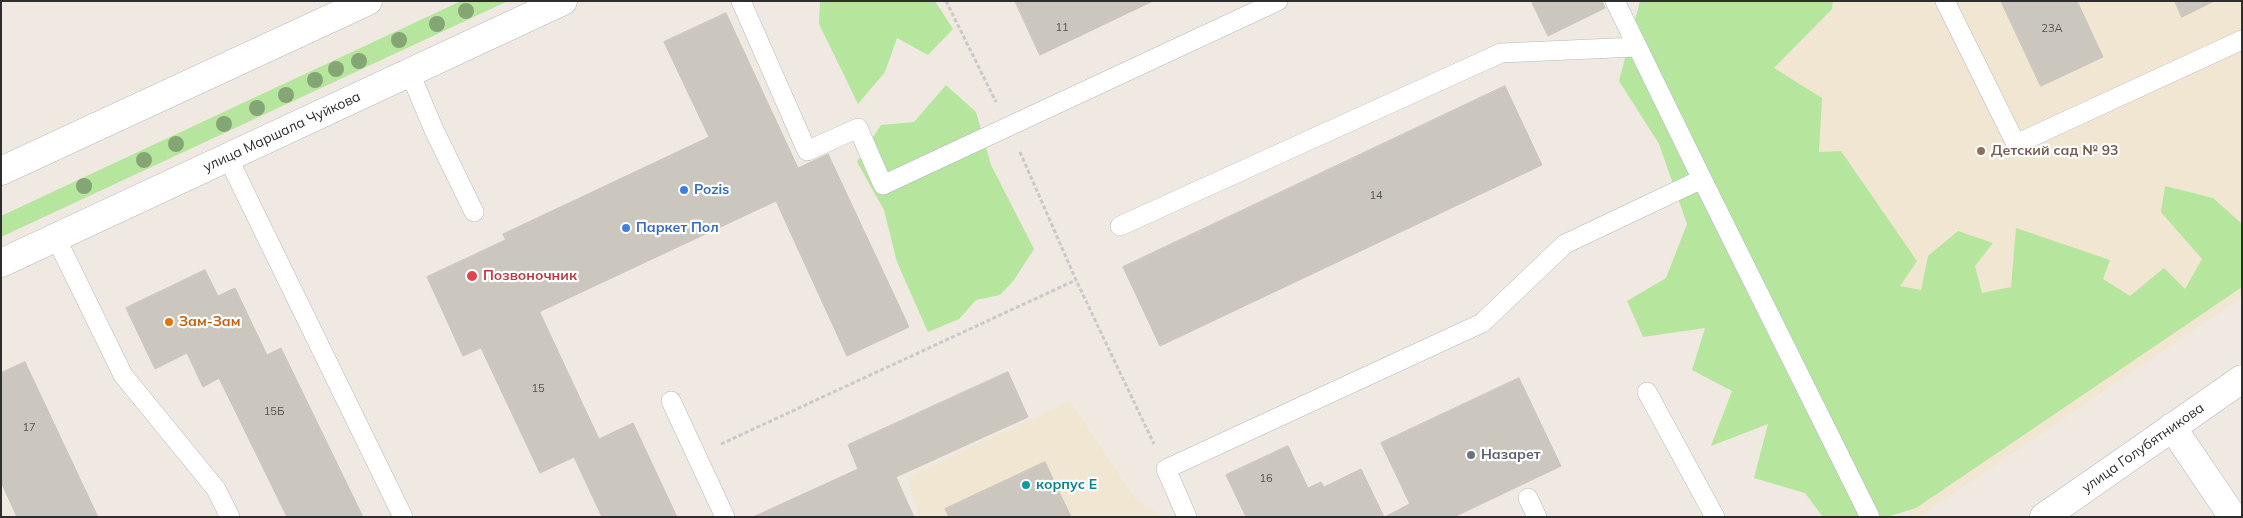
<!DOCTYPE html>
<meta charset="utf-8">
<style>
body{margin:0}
#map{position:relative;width:2243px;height:518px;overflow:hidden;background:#efe9e1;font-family:Mulish,sans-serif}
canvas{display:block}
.frame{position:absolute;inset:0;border:2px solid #2e2e2e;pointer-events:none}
</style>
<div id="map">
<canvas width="2243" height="518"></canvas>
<div class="frame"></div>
</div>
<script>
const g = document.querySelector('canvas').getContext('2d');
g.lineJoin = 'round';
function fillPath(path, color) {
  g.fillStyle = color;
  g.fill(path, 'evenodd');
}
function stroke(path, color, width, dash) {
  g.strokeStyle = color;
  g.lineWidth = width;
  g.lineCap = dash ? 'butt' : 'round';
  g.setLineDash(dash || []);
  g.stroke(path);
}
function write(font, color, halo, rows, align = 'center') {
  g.font = font + ' Mulish,sans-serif';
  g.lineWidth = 4.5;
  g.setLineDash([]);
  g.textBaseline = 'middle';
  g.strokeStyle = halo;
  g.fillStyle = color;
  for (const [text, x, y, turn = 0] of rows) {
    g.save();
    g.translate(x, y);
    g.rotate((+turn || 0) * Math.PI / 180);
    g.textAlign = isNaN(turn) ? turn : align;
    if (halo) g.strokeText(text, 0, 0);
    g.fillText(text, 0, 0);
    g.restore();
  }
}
fillPath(new Path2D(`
 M 1651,1 L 2242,1 L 2242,297 L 1919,517 L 1911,517 L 1643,5 Z
 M 1070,401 L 1136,500 L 1162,517 L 920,517 L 907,477 Z`), '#f0e6d1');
fillPath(new Path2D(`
 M 461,1 L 508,1 L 1,237 L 1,216 Z
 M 820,1 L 935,1 L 953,29 L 928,55 L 897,38 L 885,72 L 858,104 L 819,24 Z
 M 1640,1 L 1833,1 L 1832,9 L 1774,68 L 1822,98 L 1819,152 L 1841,151 L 1917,261 L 1900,286 L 1921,290 L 1928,256 L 1958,231 L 1993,243 L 1975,266 L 1982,293 L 2011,287 L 2016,228 L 2110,260 L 2103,279 L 2130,296 L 2164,268 L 2185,289 L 2202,259 L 2161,212 L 2165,186 L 2213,198 L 2242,224 L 2242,287 L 1916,508 L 1887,517 L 1823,517 L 1805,493 L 1754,478 L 1768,424 L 1711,446 L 1732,391 L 1692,370 L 1705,328 L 1643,337 L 1627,301 L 1666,278 L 1687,224 L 1659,144 L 1619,81 Z
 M 946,85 L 976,112 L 991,165 L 1034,249 L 1014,280 L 1000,295 L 976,300 L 959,319 L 928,332 L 897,262 L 884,210 L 857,162 L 881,125 L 914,122 Z`), '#b6e59e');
const building = new Path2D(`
 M 1015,1 L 1153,1 L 1040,55 Z
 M 1536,1 L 1602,1 L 1605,8 L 1548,36 L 1532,3 Z
 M 2001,1 L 2077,1 L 2103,57 L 2041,86 Z
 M 2175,1 L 2214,1 L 2182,17 Z
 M 726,13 L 798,168 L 828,154 L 909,327 L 847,356 L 776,201 L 539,312 L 503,234 L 709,137 L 664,42 Z
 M 1505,86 L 1542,165 L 1160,346 L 1123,267 Z
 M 506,240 L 599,439 L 633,423 L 677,517 L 602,517 L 574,457 L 540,473 L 481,348 L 463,356 L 427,277 Z
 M 205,270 L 218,296 L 235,288 L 267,355 L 281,348 L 363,517 L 287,517 L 219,378 L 203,387 L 187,353 L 155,369 L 126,308 Z
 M 25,362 L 98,517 L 17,517 L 1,482 L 1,373 Z
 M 1008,372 L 1028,417 L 896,477 L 914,517 L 753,517 L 858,469 L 848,445 Z
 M 1519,378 L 1561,466 L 1454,517 L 1416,517 L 1381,443 Z
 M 1288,446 L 1308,488 L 1321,482 L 1324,487 L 1361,469 L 1384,517 L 1246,517 L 1226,475 Z
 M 1045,462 L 1071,517 L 949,517 L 945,509 Z
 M 1410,504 L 1416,517 L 1385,517 Z`);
fillPath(building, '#cbc7bf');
stroke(building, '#cbc5ba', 1);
const lane = new Path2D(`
 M 741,1 L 807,151 L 858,128 L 883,185 L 1278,1
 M 1615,1 L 1702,179
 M 1945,1 L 2016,144 L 2242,40
 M 410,73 L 434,130 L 474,212
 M 228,158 L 403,517
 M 1120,226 L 1501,53 L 1636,47
 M 56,238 L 123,375 L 216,489 L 230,517
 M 1647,392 L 1715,517
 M 671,401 L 725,517
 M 1528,498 L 1537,517
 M 1187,517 L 1166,469 L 1482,323 L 1565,244 L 1702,179 L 1870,517`);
const street = new Path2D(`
 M 2172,427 L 2233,517`);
const secondary = new Path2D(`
 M 1,171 L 368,1
 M 1,263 L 563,1
 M 2044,517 L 2242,379`);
stroke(lane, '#b4b7c1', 20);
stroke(street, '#b4b7c1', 29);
stroke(secondary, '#b4b7c1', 29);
stroke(new Path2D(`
 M 946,1 L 996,102
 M 1020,152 L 1076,280 L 1154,444
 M 721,444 L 1076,280`), '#c9c9c9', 3, [4, 2.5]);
stroke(lane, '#fff', 19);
stroke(street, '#fff', 28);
stroke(secondary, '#fff', 28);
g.fillStyle = '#84a574';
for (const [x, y] of [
 [466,11],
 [437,24],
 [399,40],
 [359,61],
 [336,69],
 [315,80],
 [286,95],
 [257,108],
 [224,124],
 [176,144],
 [144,160],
 [84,186]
]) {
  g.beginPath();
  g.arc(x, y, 8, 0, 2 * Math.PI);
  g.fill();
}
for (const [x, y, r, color] of [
 [1981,151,5,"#8d6e63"],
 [684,190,5,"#3f7fe0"],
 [626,228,5,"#3f7fe0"],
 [472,276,6,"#e0444e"],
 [169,322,5,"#e8710a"],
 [1471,455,5,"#6b7280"],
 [1026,485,5,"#0f9aa8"]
]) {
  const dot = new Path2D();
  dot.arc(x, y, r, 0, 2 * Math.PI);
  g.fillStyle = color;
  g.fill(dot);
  stroke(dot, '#fff', 2);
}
write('11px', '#555452', null, [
 ["11",1062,28],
 ["23А",2052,29],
 ["14",1376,196],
 ["15",538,389],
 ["15Б",274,412],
 ["17",29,428],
 ["16",1266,479]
]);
write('14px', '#2e2e2e', '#fff', [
 ["улица Маршала Чуйкова",282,132,-25],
 ["улица Голубятникова",2143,448,-35]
]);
write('bold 14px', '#785e54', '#fff', [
 ["Детский сад № 93",1991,151]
], 'left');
write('bold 14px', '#366cbe', '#fff', [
 ["Pozis",694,190],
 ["Паркет Пол",636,228]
], 'left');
write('bold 14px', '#be3a42', '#fff', [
 ["Позвоночник",483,276]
], 'left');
write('bold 14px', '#c56008', '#fff', [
 ["Зам-Зам",179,322]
], 'left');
write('bold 14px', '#5b616d', '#fff', [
 ["Назарет",1481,455]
], 'left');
write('bold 14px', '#0d838f', '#fff', [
 ["корпус Е",1036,485]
], 'left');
</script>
